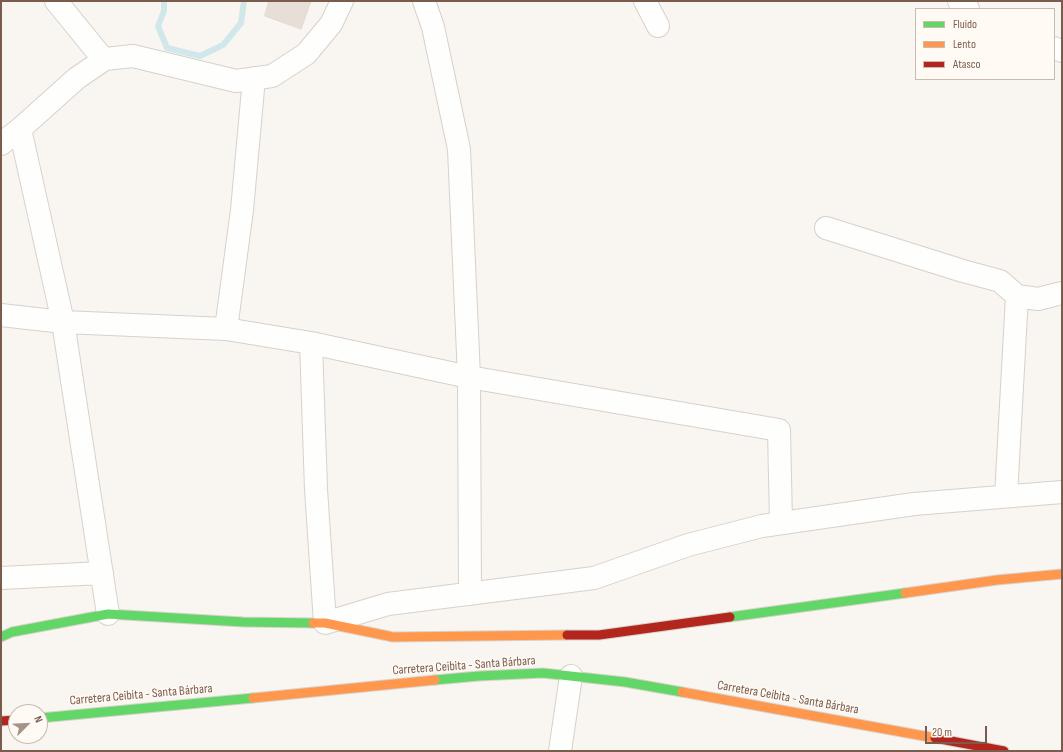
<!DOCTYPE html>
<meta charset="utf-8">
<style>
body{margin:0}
#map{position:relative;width:1063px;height:752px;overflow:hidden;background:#f9f5f0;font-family:"Sofia Sans Condensed",sans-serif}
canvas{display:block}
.frame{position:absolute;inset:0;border:2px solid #7a5c4d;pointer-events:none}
.legend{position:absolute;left:915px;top:8px;width:140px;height:72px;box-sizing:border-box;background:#fffaf3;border:1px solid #cabbb1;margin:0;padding:5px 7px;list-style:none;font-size:12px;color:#7a5c4d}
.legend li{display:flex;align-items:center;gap:8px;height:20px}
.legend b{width:20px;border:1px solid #cabbb1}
.north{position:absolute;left:8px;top:704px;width:40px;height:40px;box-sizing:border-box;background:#fffaf3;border:1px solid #cabbb1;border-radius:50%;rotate:66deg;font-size:11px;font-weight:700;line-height:16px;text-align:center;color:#7a5c4d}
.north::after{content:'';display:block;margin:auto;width:14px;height:18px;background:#a69286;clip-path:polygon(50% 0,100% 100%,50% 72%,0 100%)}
.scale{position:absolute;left:925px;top:726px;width:62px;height:18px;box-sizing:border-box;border:2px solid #7a5c4d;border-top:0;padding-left:5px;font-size:12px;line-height:14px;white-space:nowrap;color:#7a5c4d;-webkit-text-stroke:3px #fffaf3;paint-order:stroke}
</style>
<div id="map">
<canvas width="1063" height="752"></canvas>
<div class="frame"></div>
<ul class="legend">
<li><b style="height:5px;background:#63d668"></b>Fluido</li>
<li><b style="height:5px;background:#ff974d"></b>Lento</li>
<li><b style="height:5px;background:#b3261e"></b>Atasco</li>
</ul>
<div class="north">N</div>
<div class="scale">20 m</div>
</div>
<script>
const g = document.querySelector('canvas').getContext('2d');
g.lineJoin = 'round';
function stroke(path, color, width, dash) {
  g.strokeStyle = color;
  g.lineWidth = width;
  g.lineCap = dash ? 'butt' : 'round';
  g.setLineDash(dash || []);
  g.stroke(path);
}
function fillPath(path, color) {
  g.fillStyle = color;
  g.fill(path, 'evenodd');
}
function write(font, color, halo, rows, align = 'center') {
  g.font = font + ' "Sofia Sans Condensed",sans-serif';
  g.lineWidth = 3;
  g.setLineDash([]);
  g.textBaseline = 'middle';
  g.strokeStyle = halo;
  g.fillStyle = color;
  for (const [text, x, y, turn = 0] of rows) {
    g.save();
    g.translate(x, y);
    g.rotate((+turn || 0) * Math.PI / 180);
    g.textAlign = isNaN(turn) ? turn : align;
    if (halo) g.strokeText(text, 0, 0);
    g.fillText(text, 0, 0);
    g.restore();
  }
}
stroke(new Path2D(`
 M 164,1 L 164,11 L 158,26 L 167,48 L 200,56 L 223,45 L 241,23 L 244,1`), '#d0e8ea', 6);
const building = new Path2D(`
 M 269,1 L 311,1 L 301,29 L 265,16 Z`);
fillPath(building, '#e6ded7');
stroke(building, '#e2d8d2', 1);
const street = new Path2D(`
 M 56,1 L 104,60
 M 424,1 L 433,27 L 459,149 L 469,377 L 470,594
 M 645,1 L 658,26
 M 959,1 L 968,9
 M 1054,48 L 1062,51
 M 20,129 L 63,322 L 108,614
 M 1,144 L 20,129 L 77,78 L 105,59 L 133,56 L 236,81 L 272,76 L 306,54 L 331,24 L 342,1
 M 826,228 L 963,271 L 1000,281 L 1017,296 L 1038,299 L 1062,293
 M 1,315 L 63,322 L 226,329 L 311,343 L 469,377 L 779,430 L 781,523
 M 226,329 L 242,210 L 254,78
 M 311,343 L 316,489 L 325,623 L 388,604 L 594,578 L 688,545 L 762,526 L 914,504 L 1062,492
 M 1006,496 L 1017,296
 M 1,578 L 102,573
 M 560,751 L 571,676`);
const fast = new Path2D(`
 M 730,617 L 905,593
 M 1,637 L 12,632 L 108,614 L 243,622 L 313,623
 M 435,680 L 479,676 L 543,673 L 625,682 L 682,692
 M 40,718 L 253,698`);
const slow = new Path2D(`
 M 905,593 L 997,580 L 1062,574
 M 313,623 L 325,623 L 393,637 L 567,635
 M 682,692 L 935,738
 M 253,698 L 435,680`);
const jam = new Path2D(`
 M 567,635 L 599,635 L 730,617
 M 1,721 L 16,720
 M 935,738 L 1004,751`);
stroke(street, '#d7d1cb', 24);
stroke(fast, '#d9d2cb', 11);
stroke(slow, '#d9d2cb', 11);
stroke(jam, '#d9d2cb', 11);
stroke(street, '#fefefd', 22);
stroke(fast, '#63d668', 9);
stroke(slow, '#ff974d', 9);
stroke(jam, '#b3261e', 9);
write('13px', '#7a5c4d', '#fffaf3', [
 ["Carretera Ceibita - Santa Bárbara",464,666,-4],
 ["Carretera Ceibita - Santa Bárbara",141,695,-5],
 ["Carretera Ceibita - Santa Bárbara",788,698,10]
]);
</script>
